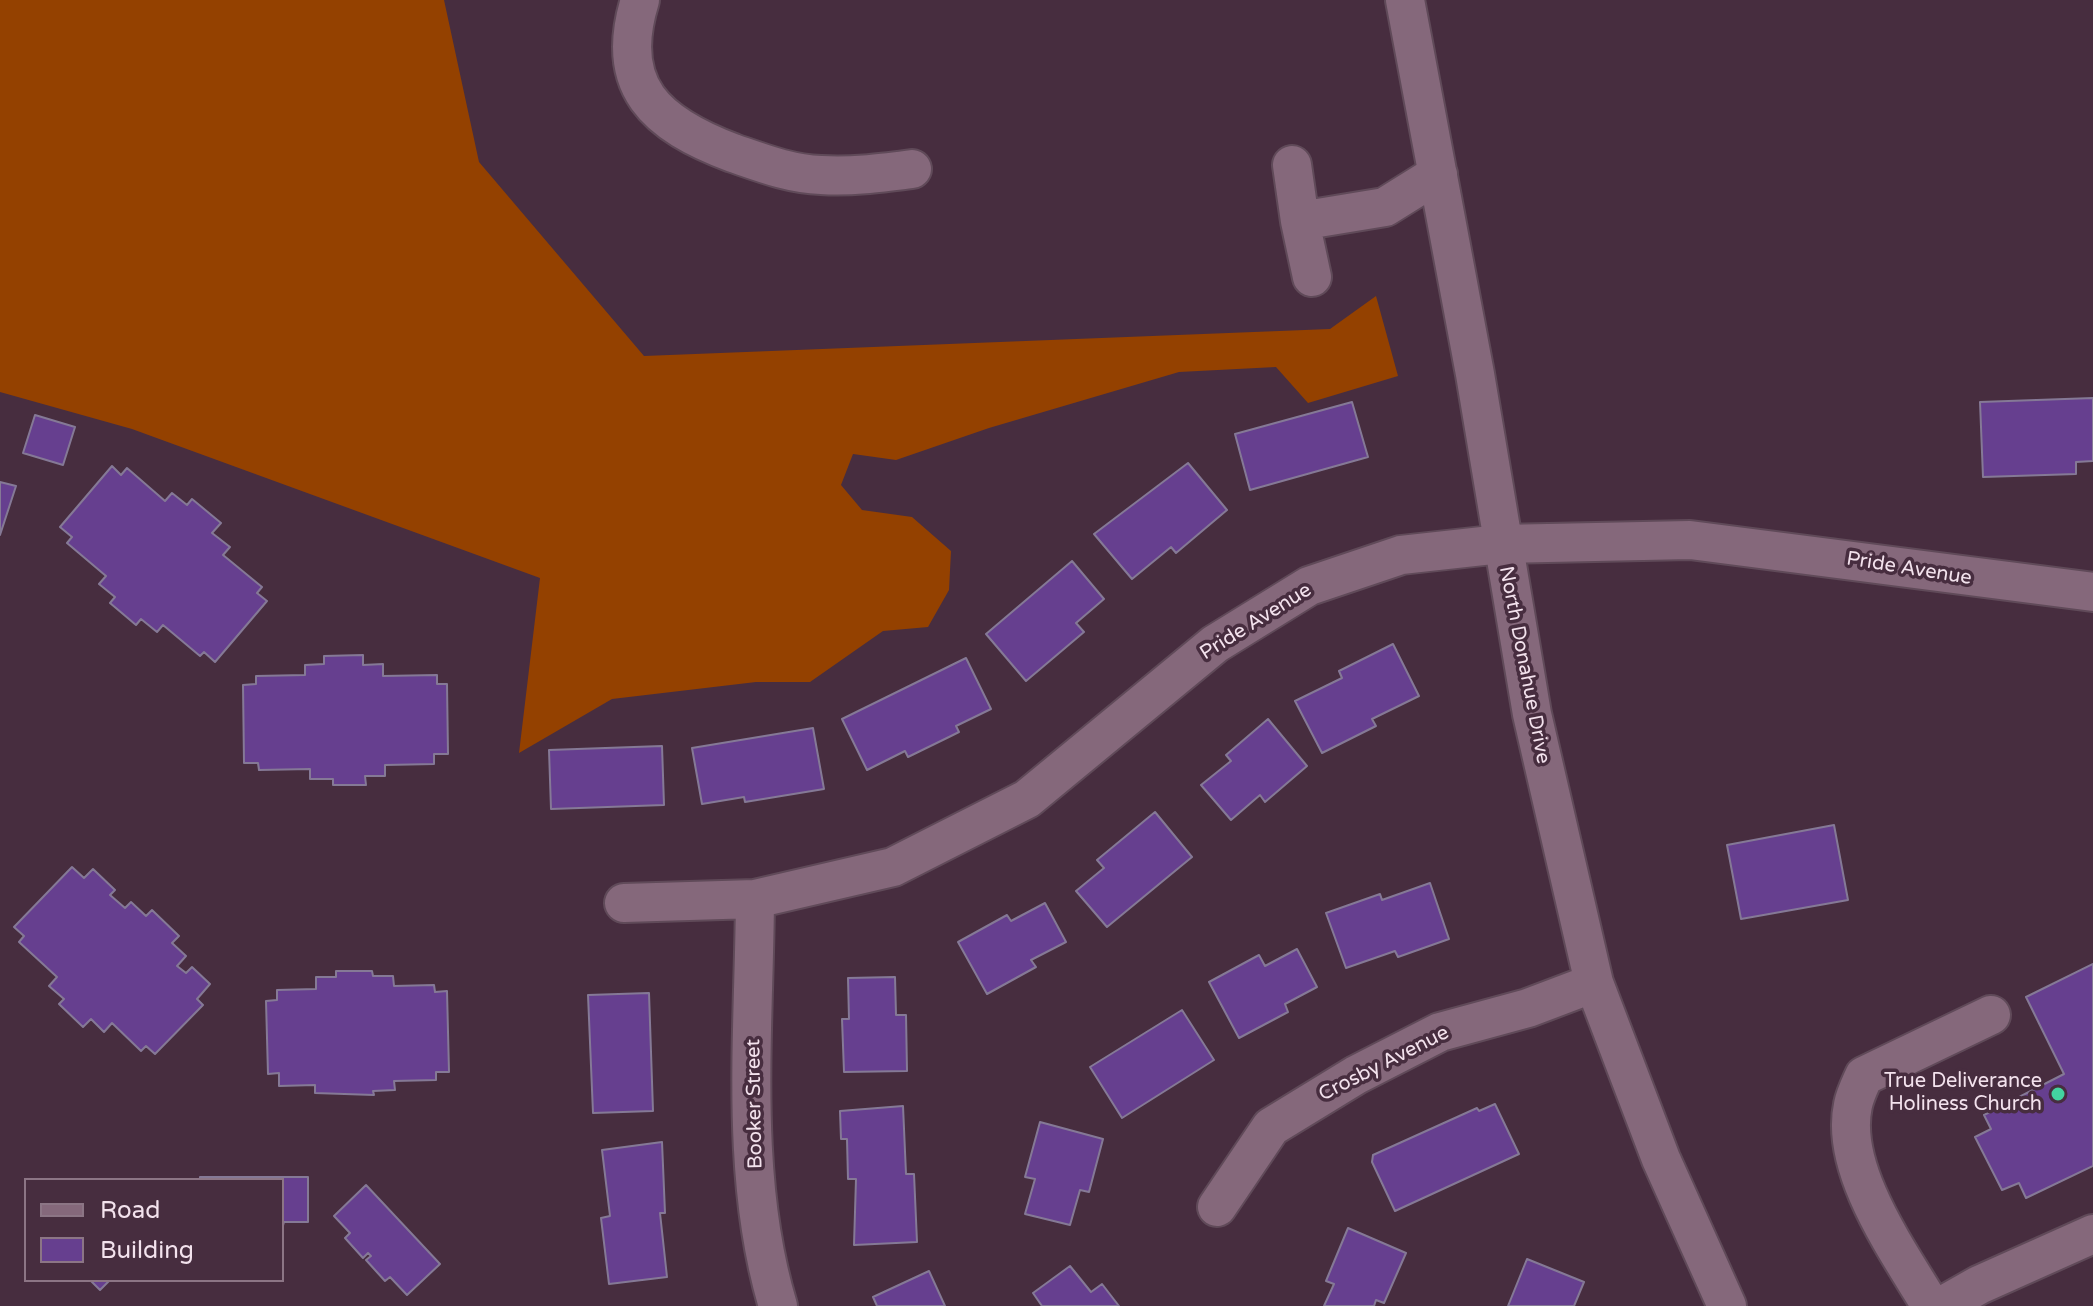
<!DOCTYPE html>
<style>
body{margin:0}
#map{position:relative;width:2093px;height:1306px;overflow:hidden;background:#472d3f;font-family:"Varela Round",sans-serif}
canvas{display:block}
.legend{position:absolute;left:24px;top:1178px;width:260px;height:104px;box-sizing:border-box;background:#472d3f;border:2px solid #8c7585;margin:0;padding:10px 14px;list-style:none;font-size:24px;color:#f3e2ed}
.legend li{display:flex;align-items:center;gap:16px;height:40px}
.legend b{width:40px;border:2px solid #8c7585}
</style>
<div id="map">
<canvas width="2093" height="1306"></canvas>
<ul class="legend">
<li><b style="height:10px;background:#85687b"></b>Road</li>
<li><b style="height:22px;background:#663f8f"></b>Building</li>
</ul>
</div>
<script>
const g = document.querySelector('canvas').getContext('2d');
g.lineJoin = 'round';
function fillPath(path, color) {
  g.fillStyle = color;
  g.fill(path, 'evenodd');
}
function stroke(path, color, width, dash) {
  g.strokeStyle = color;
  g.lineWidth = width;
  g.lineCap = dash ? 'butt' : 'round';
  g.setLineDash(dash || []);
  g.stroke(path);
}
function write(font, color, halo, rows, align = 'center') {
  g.font = font + ' "Varela Round",sans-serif';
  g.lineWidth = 7;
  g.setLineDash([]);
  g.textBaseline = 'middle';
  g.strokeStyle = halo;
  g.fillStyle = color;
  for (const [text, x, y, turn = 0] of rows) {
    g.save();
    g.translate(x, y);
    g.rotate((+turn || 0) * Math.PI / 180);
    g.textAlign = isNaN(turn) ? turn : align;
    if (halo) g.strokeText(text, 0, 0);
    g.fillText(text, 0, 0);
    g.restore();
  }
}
fillPath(new Path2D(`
 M 0,0 L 444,0 L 479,162 L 644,356 L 1330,329 L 1376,296 L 1398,376 L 1308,403 L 1276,367 L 1179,372 L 989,428 L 896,460 L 853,454 L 841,485 L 862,510 L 912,517 L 951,551 L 949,590 L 928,627 L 883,631 L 810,682 L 756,682 L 612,699 L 519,753 L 540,578 L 132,429 L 0,392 Z`), '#944100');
const building = new Path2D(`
 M 2093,398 L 2093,461 L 2076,462 L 2076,474 L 1983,477 L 1980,402 Z
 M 1352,402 L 1368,457 L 1250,490 L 1235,434 Z
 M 35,415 L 75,427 L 63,465 L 23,453 Z
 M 1188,463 L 1227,510 L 1176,553 L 1171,547 L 1132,579 L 1094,534 Z
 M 112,466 L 121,475 L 127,468 L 165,501 L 172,493 L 187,505 L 192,499 L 221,523 L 212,533 L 230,547 L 223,555 L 262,587 L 257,593 L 267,601 L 215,662 L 204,652 L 200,656 L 163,625 L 157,632 L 141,619 L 136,625 L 110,603 L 115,597 L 99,584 L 106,576 L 67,543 L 72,537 L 60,527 Z
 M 0,482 L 16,486 L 0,535 Z
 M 1072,561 L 1104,599 L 1076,623 L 1084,632 L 1026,681 L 986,634 Z
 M 1393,644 L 1419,696 L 1372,719 L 1376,726 L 1322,753 L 1295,701 L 1342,678 L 1339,671 Z
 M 363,655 L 363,665 L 383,664 L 383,676 L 437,675 L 437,684 L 447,684 L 448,754 L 434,754 L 434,764 L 385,765 L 385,776 L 365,776 L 366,785 L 333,785 L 333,779 L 310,779 L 310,769 L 259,770 L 258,763 L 244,763 L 243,685 L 256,684 L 256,676 L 305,675 L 305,665 L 324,664 L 324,656 Z
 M 966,658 L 991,709 L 956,726 L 959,732 L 951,736 L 908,757 L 905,751 L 867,770 L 842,719 Z
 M 1268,719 L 1307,766 L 1265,802 L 1260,795 L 1231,820 L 1201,785 L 1231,761 L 1226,755 Z
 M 813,728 L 824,789 L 745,802 L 744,797 L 702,804 L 692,748 Z
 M 662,746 L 664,805 L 551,809 L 549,750 Z
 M 1155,812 L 1192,857 L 1107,927 L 1076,891 L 1104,868 L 1097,860 Z
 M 1834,825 L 1848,900 L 1741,919 L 1727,845 Z
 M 72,867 L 84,878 L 93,869 L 115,890 L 110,895 L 125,908 L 131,902 L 146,916 L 152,910 L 179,936 L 172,943 L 186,956 L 177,966 L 186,973 L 192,967 L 210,984 L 197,999 L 203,1005 L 155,1054 L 146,1046 L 141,1051 L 112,1023 L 104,1032 L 91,1019 L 83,1027 L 59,1004 L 64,999 L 49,986 L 57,977 L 19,942 L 24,936 L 14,927 Z
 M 1430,883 L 1449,939 L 1398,957 L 1395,951 L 1346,968 L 1326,913 L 1380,894 L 1382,900 Z
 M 1045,903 L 1066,942 L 1031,960 L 1036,967 L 987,994 L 958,942 L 1007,915 L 1011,921 Z
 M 1297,949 L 1317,987 L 1285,1004 L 1288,1012 L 1239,1038 L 1209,982 L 1259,955 L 1265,966 Z
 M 2093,964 L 2093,1166 L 2026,1198 L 2019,1183 L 2002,1190 L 1975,1137 L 1991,1129 L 1984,1115 L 2064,1074 L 2026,997 Z
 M 336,971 L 372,971 L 373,976 L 393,976 L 394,986 L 434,985 L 435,992 L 447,991 L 449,1072 L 436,1072 L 436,1080 L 394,1081 L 395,1090 L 373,1091 L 374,1095 L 315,1093 L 315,1085 L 279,1086 L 279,1073 L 268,1074 L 266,1001 L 277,1000 L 277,990 L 316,989 L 316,977 L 336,977 Z
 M 895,977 L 896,1015 L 906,1015 L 907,1071 L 844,1072 L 842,1019 L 849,1019 L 848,978 Z
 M 649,993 L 653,1111 L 593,1113 L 588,995 Z
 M 1182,1010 L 1214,1060 L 1122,1118 L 1090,1067 Z
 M 1495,1104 L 1519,1154 L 1395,1211 L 1372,1162 L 1373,1155 L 1477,1108 L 1479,1111 Z
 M 903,1106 L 906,1174 L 914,1174 L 917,1242 L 854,1245 L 856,1179 L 848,1179 L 847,1139 L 841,1139 L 840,1111 Z
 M 1040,1122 L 1103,1139 L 1089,1192 L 1080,1190 L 1070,1225 L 1025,1214 L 1035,1179 L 1025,1177 Z
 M 662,1142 L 665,1213 L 660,1213 L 667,1277 L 609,1284 L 601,1218 L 610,1216 L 602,1150 Z
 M 200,1177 L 308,1177 L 308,1222 L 284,1222 L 282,1229 L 282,1180 L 200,1180 Z
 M 366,1185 L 440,1264 L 407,1295 L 390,1277 L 385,1281 L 366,1260 L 371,1256 L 368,1253 L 363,1258 L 345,1238 L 350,1233 L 334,1216 Z
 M 1348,1228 L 1406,1253 L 1384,1303 L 1376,1300 L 1374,1306 L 1324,1306 L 1334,1284 L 1326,1281 Z
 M 1527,1259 L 1584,1282 L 1574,1306 L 1508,1306 Z
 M 1070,1266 L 1091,1292 L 1102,1284 L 1119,1306 L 1042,1306 L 1033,1293 Z
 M 929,1271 L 945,1306 L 877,1306 L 873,1297 Z
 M 90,1280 L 110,1280 L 100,1290 Z`);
fillPath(building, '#663f8f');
stroke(building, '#857996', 2);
const minor = new Path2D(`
 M 640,0 C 613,87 656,124 733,153 C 762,163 790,174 821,175 C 852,177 881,173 912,169
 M 1405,0 L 1475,374 L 1532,714 L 1594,983 L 1661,1159 L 1727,1306
 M 1292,165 L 1300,221 L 1385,207 L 1438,174
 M 1300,221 L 1312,277
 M 755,899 C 754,1033 739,1177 778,1306
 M 624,903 L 755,899 L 893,867 L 1027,799 L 1215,644 L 1309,586 L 1401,555 L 1501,544 L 1690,540 L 2093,592
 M 1217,1207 L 1271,1127 L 1356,1075 L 1440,1032 L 1528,1008 L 1594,983
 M 1931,1306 C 1899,1252 1839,1170 1853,1105 C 1855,1095 1860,1085 1864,1076 L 1991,1015
 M 1942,1306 L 1979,1285 L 2093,1234`);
stroke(minor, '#604a59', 42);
stroke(minor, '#85687b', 38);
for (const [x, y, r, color] of [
 [2058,1094,8,"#43d4a0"]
]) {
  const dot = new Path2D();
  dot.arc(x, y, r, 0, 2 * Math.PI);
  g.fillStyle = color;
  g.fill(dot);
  stroke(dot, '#472d3f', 3);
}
write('20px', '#f3e2ed', '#472d3f', [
 ["Pride Avenue",1909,569,9],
 ["Pride Avenue",1256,622,-32],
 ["North Donahue Drive",1524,665,79],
 ["Crosby Avenue",1384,1064,-27],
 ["Booker Street",755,1104,-91]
]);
write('20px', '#f3e2ed', '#472d3f', [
 ["True Deliverance",2042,1082],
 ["Holiness Church",2042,1105]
], 'right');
</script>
